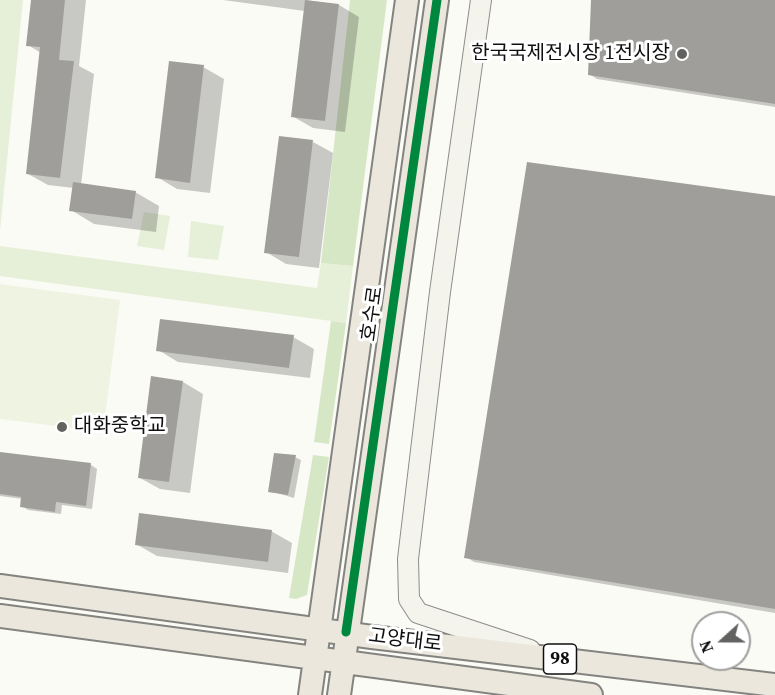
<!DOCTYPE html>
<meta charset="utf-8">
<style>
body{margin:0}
#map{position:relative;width:775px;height:695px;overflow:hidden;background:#fbfbf6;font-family:"Source Serif 4",serif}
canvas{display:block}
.north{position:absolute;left:691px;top:611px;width:60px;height:60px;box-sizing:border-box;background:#fff;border:2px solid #9f9f9f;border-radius:50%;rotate:249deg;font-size:16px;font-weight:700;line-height:24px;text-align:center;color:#0f0f0f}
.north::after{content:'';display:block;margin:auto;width:21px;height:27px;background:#626260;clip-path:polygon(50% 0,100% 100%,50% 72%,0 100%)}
</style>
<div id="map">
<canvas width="775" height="695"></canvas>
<div class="north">N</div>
</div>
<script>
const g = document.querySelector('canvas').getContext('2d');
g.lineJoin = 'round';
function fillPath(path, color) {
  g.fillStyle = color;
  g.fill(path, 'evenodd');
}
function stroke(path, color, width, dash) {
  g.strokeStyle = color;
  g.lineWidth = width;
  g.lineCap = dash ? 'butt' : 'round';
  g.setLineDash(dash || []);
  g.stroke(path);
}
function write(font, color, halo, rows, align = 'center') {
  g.font = font + ' "Source Serif 4","Noto Sans KR",serif';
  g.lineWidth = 6;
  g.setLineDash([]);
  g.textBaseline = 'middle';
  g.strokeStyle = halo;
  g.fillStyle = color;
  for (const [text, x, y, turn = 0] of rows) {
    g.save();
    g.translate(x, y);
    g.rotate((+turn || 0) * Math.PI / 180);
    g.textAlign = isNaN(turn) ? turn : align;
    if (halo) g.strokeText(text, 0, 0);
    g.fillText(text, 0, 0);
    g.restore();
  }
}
fillPath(new Path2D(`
 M 0,0 L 23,0 L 0,231 Z
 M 144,212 L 170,216 L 164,250 L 137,246 Z
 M 191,221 L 224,226 L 218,260 L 188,257 Z
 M 0,246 L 317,288 L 321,263 L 353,266 L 346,323 L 0,276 Z`), '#e6efd7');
fillPath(new Path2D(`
 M 350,0 L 387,0 L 353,266 L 321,263 Z
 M 331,321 L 346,323 L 329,444 L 314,442 Z
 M 313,455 L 329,457 L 307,595 L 296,599 L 289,598 Z`), '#d6e7c6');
fillPath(new Path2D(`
 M 0,284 L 120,300 L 103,432 L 0,419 Z`), '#eef4e1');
fillPath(new Path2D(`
 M 32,0 L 86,0 L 79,66 L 94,74 L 81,185 L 135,192 L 159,206 L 156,232 L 94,224 L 71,210 L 74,188 L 48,185 L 28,174 L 41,53 L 28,45 Z
 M 223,0 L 306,0 L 339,5 L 359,17 L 345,132 L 313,128 L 292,116 L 305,11 Z
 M 593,0 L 775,0 L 775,107 L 597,79 L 589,74 Z
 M 203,67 L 224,79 L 210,193 L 177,189 L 157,177 Z
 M 313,142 L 333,153 L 319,268 L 286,264 L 266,252 Z
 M 775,198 L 775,613 L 474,562 L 466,557 Z
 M 293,337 L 314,349 L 310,378 L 178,362 L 158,350 Z
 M 183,382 L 203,394 L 190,493 L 160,489 L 140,478 Z
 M 0,453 L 91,465 L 97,469 L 92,509 L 62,505 L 61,514 L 28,510 L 22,506 L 23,499 L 0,496 Z
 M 295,457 L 301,460 L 294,498 L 270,491 Z
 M 271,531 L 292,543 L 288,573 L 157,556 L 136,544 Z`), '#0003');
fillPath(new Path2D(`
 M 31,0 L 65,0 L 59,60 L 74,61 L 60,178 L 26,174 L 40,47 L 26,46 Z
 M 305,0 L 339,4 L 325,121 L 291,117 Z
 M 591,0 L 775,0 L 775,104 L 588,75 Z
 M 169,61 L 204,65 L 190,183 L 155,178 Z
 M 279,136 L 313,140 L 299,257 L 264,253 Z
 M 527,162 L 775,196 L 775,609 L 464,558 Z
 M 73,182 L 136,191 L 132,219 L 69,211 Z
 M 160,319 L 294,335 L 289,368 L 156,351 Z
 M 151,376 L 183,381 L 169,482 L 138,478 Z
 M 0,452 L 91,463 L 86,506 L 56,502 L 55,512 L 20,507 L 21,497 L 0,494 Z
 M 274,453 L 296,455 L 288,495 L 268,492 Z
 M 139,513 L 272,530 L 268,562 L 135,545 Z`), '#9f9e9b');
const secondary = new Path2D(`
 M 481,0 L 440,292 L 408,559 L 409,599 L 418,613 L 530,650`);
const primary = new Path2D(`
 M 0,586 L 372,637 L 775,685
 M 0,616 L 591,695
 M 310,695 L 407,0
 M 339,695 L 437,0`);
stroke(secondary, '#8c8c8a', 22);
stroke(primary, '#838380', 26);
stroke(secondary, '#f4f3ec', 20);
stroke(primary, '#ebe7dc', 22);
stroke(new Path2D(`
 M 346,632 L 437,0`), '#00873e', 9);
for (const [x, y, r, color] of [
 [682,54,6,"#626260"],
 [62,427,6,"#626260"]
]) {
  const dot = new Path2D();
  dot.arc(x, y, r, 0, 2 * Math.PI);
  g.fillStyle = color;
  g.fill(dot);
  stroke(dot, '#fff', 2);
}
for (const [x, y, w] of [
 [560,659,33]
]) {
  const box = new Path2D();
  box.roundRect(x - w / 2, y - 15, w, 30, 4.5);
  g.fillStyle = '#fff';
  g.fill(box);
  stroke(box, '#0f0f0f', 1.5);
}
write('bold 18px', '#0f0f0f', null, [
 ["98",560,659]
]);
write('20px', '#0f0f0f', '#fff', [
 ["한국국제전시장 1전시장",670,54],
 ["대화중학교",74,427,"left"]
], 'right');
write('20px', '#0f0f0f', '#fff', [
 ["호수로",373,314,-82],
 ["고양대로",405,641,7]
]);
</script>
